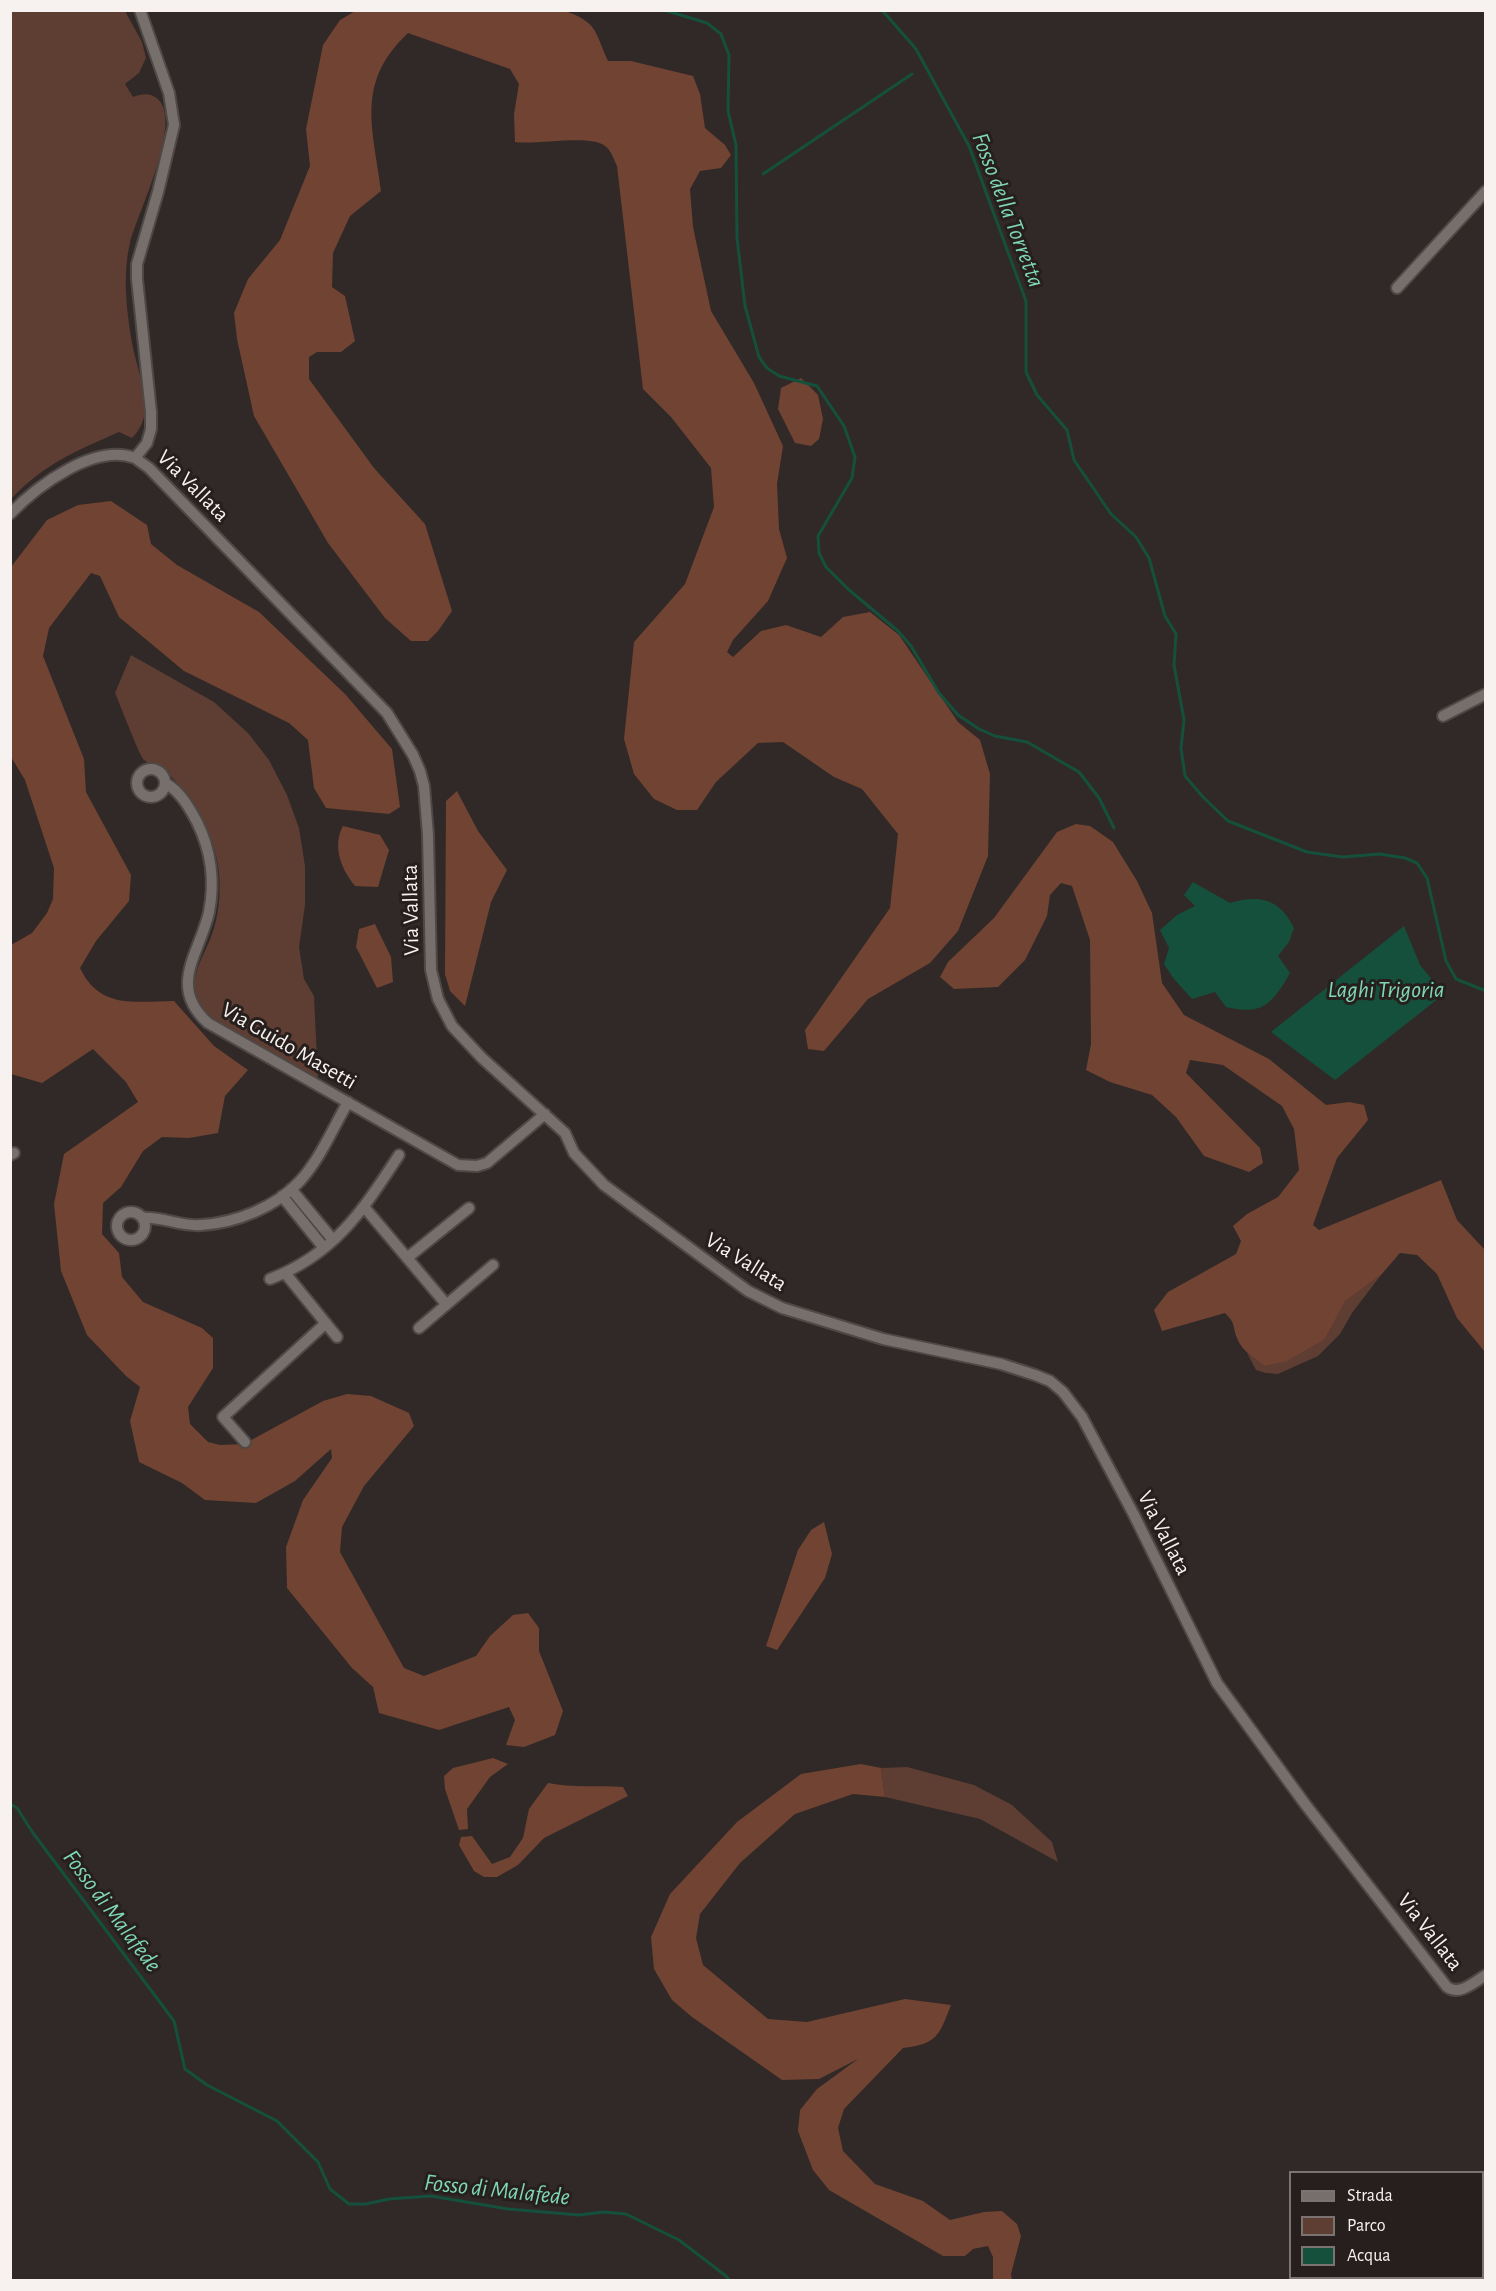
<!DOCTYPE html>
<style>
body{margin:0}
#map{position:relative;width:1496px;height:2291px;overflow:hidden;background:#302927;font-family:"Alegreya Sans",sans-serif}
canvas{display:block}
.frame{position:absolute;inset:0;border:12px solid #f7f2f0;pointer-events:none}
.legend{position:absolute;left:1289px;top:2171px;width:195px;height:108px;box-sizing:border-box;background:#261f1d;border:2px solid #7a7371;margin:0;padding:8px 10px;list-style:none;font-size:18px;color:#f7f2f0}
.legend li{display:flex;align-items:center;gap:12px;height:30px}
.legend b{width:30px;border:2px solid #7a7371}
</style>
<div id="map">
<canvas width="1496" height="2291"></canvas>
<div class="frame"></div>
<ul class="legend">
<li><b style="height:8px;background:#776f6c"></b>Strada</li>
<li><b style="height:16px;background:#5e3d32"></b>Parco</li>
<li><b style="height:16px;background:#15503d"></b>Acqua</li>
</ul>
</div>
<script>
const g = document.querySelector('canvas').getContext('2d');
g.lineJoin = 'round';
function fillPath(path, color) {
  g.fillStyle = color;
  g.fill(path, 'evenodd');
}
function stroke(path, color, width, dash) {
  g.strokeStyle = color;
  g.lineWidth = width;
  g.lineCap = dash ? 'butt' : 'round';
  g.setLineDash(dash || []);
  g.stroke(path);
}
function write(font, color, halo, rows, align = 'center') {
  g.font = font + ' "Alegreya Sans",sans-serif';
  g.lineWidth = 6;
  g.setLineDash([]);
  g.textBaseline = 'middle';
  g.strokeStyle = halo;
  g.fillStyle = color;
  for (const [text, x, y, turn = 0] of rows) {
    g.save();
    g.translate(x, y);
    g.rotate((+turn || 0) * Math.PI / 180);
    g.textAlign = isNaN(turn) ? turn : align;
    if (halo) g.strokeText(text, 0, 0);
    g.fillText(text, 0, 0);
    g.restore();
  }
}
fillPath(new Path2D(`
 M 11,11 L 125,11 L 142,42 L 146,58 L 139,73 L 125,84 L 133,97 C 141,94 148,93 155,97 C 187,116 136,216 130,243 C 122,276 127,315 133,348 C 137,367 145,386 145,406 C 145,419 141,429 132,438 L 119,432 C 76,451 44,464 11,499 Z
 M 131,655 L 214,702 L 248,733 L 269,760 L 287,795 L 299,828 L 305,866 L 305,905 L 299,947 L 304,979 L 314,996 L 318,1080 L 209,1017 C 180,981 203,964 214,928 C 220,909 221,884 218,865 C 213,832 188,788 161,768 C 156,765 149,764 144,760 C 139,755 120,704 115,693 Z
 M 1381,1275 L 1352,1313 L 1340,1334 L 1318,1356 L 1278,1374 L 1266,1373 L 1256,1370 L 1247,1353 L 1264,1366 L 1325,1339 L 1344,1301 Z
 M 907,1767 L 974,1785 L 1012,1805 L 1052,1842 L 1058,1862 L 980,1819 L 885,1797 L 881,1768 Z`), '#5e3d32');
fillPath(new Path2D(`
 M 357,10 L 562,10 C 598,22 594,30 608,61 L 631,61 L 693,76 L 700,94 L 705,128 L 725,145 L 731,155 L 721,168 L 700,171 L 690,189 L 693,227 L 711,311 L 754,383 L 783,446 L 777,484 L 779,529 L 787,558 L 768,601 L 733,640 L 727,652 L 733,657 L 761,631 L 786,625 L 821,637 L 843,617 L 870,612 L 899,635 L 958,722 L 980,740 L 990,774 L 988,856 L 958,931 L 930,963 L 868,999 L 824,1051 L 808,1049 L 805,1030 L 890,908 L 898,834 L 862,789 L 834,777 L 783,742 L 758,743 L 716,782 L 697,810 L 677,810 L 654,799 L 634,774 L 624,739 L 634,642 L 685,584 L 714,507 L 711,468 L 671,417 L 643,389 L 617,166 C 614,160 611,150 605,146 C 591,134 537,145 515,142 L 514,114 L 519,84 L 510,69 L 408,33 C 355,83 373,127 381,191 L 350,216 L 333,253 L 332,287 L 345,296 L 355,341 L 341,352 L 317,352 L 309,357 L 309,379 L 374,468 L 425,524 L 452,611 L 438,631 L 428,641 L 411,641 L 385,618 L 328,543 L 254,416 L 237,339 L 234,313 L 248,279 L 280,240 L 310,166 L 306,129 L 323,45 L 340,20 Z
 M 801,378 L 818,395 L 823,419 L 819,439 L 811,446 L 795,443 L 778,409 L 781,388 Z
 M 111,501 L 147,525 L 151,544 L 177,565 L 259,612 L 345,694 L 392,749 L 400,807 L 389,814 L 326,808 L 314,788 L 308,740 L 289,723 L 184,671 L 119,617 L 100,576 L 91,573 L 49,628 L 43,656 L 84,759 L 86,792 L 131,875 L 129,901 L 96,941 L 80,968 C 100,1010 135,1001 174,1001 L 214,1046 L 248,1070 L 225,1096 L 218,1133 L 189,1138 L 162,1137 L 143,1151 L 121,1187 L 103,1203 L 102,1234 L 119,1253 L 122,1277 L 143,1302 L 202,1328 L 213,1338 L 213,1368 L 188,1407 L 190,1424 L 208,1442 L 220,1445 L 244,1444 L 323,1401 L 347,1394 L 371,1396 L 409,1413 L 414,1426 L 364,1486 L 342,1527 L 340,1552 L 404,1668 L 424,1676 L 476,1656 L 490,1636 L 513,1615 L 528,1613 L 539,1628 L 539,1651 L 563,1711 L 555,1735 L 524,1747 L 506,1745 L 515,1720 L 509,1707 L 439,1730 L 379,1713 L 373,1687 L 352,1668 L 287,1588 L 286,1547 L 303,1500 L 332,1458 L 331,1449 L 295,1481 L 256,1503 L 205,1500 L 182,1483 L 139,1462 L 130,1421 L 140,1387 L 126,1376 L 87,1335 L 61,1271 L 54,1204 L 64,1154 L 138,1102 L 126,1082 L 93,1049 L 42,1083 L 11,1074 L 11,945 L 32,933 L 47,913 L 53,899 L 54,868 L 25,780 L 11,757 L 11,567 L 47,520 L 78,505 Z
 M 457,791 L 478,831 L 507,870 L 491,902 L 465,1006 L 450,991 L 445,974 L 446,801 Z
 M 1076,824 L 1090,826 L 1113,842 L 1137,881 L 1152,913 L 1162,983 L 1184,1015 L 1269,1059 L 1326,1105 L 1349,1102 L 1364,1105 L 1368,1120 L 1337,1158 L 1313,1225 L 1319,1230 L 1441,1180 L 1457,1220 L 1485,1250 L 1485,1352 L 1457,1318 L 1437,1274 L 1417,1255 L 1400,1253 L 1381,1275 L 1345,1301 L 1325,1339 L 1287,1361 L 1264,1366 C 1254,1358 1241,1350 1237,1338 C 1232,1325 1236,1324 1225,1313 L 1162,1331 L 1154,1310 L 1168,1292 L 1236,1254 L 1241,1241 L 1233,1226 L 1247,1214 L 1278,1197 L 1299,1170 L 1294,1129 L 1282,1106 L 1223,1065 L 1190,1060 L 1186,1073 L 1260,1148 L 1263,1163 L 1249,1172 L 1204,1156 L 1176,1117 L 1152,1095 L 1110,1082 L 1086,1070 L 1091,1044 L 1090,940 L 1072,886 L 1061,883 L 1050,895 L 1047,916 L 1025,960 L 998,987 L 954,989 L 940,977 L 948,962 L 994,918 L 1057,832 Z
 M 343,826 L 380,835 L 389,850 L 378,887 L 355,886 C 341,869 332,846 343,826 Z
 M 375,924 L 391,957 L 393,982 L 377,988 L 356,947 L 359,929 Z
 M 824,1522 L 832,1554 L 825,1578 L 777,1650 L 766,1646 L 798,1550 L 811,1530 Z
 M 493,1758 L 508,1764 L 490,1777 L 467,1809 L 468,1829 L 459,1830 L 445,1789 L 444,1776 L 453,1768 Z
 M 861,1764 L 881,1768 L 885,1797 L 853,1794 L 795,1814 L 740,1863 L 700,1914 L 696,1938 L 703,1965 L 768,2019 L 807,2022 L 905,1999 L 951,2005 C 939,2036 937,2044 903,2048 L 844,2109 L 838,2128 L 843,2151 L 875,2184 L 923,2201 L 950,2220 L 984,2212 L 1002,2211 L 1017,2224 L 1021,2236 L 1011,2274 L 1012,2280 L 993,2280 L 993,2257 L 988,2246 L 973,2249 L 965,2256 L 943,2256 L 829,2190 L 813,2170 L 798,2131 L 800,2110 L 817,2089 L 858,2059 L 819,2079 L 782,2080 L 692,2017 L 672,2000 L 654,1969 L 651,1937 L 670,1894 L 737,1822 L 801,1774 Z
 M 548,1783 C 573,1788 597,1785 623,1787 L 628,1796 L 544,1838 L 518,1865 L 497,1877 L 484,1877 L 474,1871 L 459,1845 L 461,1837 L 472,1836 L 492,1864 L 510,1857 L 523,1838 L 529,1809 Z`), '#714332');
fillPath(new Path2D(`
 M 1193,882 L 1230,903 C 1260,894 1280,899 1294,928 L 1289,942 L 1278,956 L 1290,973 C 1273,1003 1263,1016 1226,1007 L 1215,992 L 1192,999 L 1174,979 L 1164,964 L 1169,948 L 1160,930 L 1177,915 L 1195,906 L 1184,895 Z
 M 1404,926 L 1420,965 L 1444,994 L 1335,1080 L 1271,1032 Z`), '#15503d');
stroke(new Path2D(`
 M 664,10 L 707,23 L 721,34 L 729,55 L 728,111 L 736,145 L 737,238 L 745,306 L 759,357 L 767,368 L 779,376 L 817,386 L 844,426 L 855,457 L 852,478 L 818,536 L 819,553 L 826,567 L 848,589 L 898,631 L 911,646 L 939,693 L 958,715 L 979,729 L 995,736 L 1027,742 L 1079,772 L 1099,798 L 1114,828
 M 882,10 L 916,49 L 969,146 L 1026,301 L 1026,372 L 1037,395 L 1067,430 L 1074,460 L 1111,514 L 1136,537 L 1149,558 L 1165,616 L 1176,634 L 1174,665 L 1184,720 L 1181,748 L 1185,776 L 1203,797 L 1228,821 L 1307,852 L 1342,857 L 1380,854 L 1405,858 L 1417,863 L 1427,878 L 1446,961 L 1456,979 L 1486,991
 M 763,174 L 912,74
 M 10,1804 L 17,1808 L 33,1833 L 174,2021 L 185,2069 L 207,2085 L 277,2121 L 318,2162 L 330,2189 L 349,2204 L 366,2204 L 389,2199 L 431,2196 L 508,2209 L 579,2215 L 604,2212 L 626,2214 L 679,2240 L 726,2276 L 729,2280`), '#15503d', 3);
const street = new Path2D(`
 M 1397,288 L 1486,191
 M 135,458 L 149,468 L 387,713 L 413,755 L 420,771 L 424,786 L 428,835 L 431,970 L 438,999 L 452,1026 L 482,1058 L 565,1133 L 574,1153 L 604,1185 L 748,1291 L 782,1308 L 883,1339 L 1001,1364 L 1035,1375 L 1050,1381 L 1063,1392 L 1082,1417 L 1134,1515 L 1217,1683 L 1305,1804 L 1447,1987 C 1460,1996 1474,1982 1486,1975
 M 10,514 C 37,486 94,443 135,458 L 147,443 L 151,429 L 151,412 L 137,279 L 137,264 L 158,192 L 174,125 L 169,93 L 140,10
 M 1443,716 L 1486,694
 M137 783a14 14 0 1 1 28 0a14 14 0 1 1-28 0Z
 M 165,783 C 180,791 189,807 197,822 C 211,850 215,882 209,912 C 200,953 167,986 208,1023 L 458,1165 L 477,1166 L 487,1163 L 545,1114
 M 10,1155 L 14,1153
 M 291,1189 L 333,1240
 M 282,1196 L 324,1248
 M 365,1208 L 446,1304
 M117 1226a14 14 0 1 1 28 0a14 14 0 1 1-28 0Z
 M 142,1218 C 162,1216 181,1227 201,1225 C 236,1223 276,1207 300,1181 C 320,1159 333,1128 348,1102
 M 407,1258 L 469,1208
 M 285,1273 L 337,1337
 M 270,1279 C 335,1254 363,1210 399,1155
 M 419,1328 L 493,1265
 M 245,1442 L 223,1417 L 326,1323`);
stroke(street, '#4e4846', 14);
stroke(street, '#776f6c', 10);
write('22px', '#f7f2f0', '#261f1d', [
 ["Via Vallata",193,486,45],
 ["Via Vallata",411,910,-91],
 ["Via Guido Masetti",289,1046,30],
 ["Via Vallata",746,1262,32],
 ["Via Vallata",1164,1533,63],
 ["Via Vallata",1430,1932,52]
]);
write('italic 24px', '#7fd7b5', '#261f1d', [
 ["Fosso della Torretta",1008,210,69],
 ["Laghi Trigoria",1386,990],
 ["Fosso di Malafede",112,1911,53],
 ["Fosso di Malafede",497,2190,6]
]);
</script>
